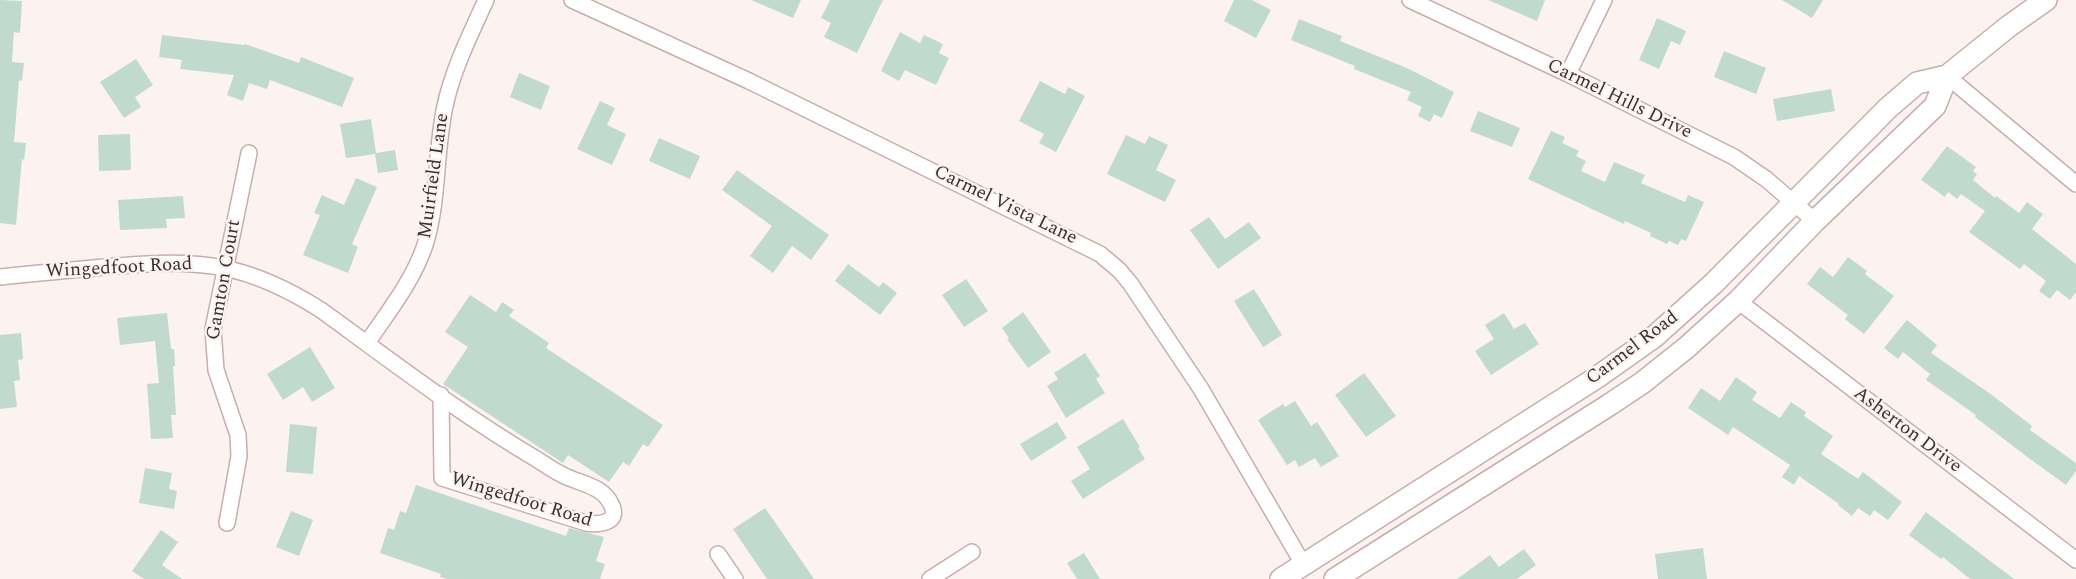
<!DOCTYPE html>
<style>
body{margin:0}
canvas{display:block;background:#fcf2f0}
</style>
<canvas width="2076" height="579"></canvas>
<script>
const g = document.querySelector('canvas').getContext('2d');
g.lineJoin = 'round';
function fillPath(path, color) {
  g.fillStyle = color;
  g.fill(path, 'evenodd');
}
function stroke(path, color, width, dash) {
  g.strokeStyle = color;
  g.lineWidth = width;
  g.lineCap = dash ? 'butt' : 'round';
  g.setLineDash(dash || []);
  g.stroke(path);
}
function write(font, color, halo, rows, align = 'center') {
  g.font = font + ' Spectral,serif';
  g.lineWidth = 5;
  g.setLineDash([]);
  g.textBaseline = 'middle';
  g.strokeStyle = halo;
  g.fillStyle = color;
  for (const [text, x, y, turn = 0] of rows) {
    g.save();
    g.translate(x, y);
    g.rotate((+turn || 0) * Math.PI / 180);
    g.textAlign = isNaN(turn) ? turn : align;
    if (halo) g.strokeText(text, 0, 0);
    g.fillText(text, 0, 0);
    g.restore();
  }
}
fillPath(new Path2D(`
 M 0,0 L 22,1 L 20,33 L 14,32 L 12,62 L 24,63 L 22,81 L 19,80 L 14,142 L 26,143 L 24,160 L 22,159 L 16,225 L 0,223 Z
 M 751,0 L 801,0 L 793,18 Z
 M 830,0 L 883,0 L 857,53 L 824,37 L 831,23 L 821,18 Z
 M 1234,0 L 1252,0 L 1271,10 L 1256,38 L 1224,21 Z
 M 1488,0 L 1545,0 L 1537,21 Z
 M 1782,0 L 1823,0 L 1812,18 Z
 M 1657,18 L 1686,31 L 1680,45 L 1671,41 L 1659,69 L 1639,60 Z
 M 1299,19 L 1342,36 L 1340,41 L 1407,68 L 1454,92 L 1442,118 L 1434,114 L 1430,122 L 1418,116 L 1422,107 L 1407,100 L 1411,92 L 1354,69 L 1355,66 L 1291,40 Z
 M 900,32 L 920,43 L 924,35 L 943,44 L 939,53 L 949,58 L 936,85 L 905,70 L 899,81 L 881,71 Z
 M 162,35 L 244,45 L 245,44 L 299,63 L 301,57 L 354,78 L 342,107 L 270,80 L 267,89 L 249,83 L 243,101 L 227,95 L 234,75 L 180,69 L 182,60 L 159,57 Z
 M 1724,51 L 1766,68 L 1756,94 L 1714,77 Z
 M 136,59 L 153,85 L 135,97 L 141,107 L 124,118 L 100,82 Z
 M 519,73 L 550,86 L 541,110 L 510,97 Z
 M 1040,81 L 1065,94 L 1068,87 L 1085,96 L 1056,152 L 1039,143 L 1044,134 L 1019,121 Z
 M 1831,89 L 1835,111 L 1777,121 L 1773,99 Z
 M 600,101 L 615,108 L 607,125 L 626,134 L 612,165 L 577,149 Z
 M 1478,111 L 1520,128 L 1512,147 L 1470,131 Z
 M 371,119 L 376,153 L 395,150 L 398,170 L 378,173 L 375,154 L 346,158 L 340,124 Z
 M 1551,131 L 1565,137 L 1562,143 L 1579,151 L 1576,156 L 1586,161 L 1581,171 L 1605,182 L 1614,162 L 1645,175 L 1641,183 L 1685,202 L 1688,195 L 1704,202 L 1686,241 L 1681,239 L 1678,245 L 1669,241 L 1667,244 L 1650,236 L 1651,233 L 1625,221 L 1624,224 L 1528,179 Z
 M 130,134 L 131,170 L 99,171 L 98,135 Z
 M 1126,135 L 1145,144 L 1149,136 L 1168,145 L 1156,170 L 1176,180 L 1165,202 L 1107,174 Z
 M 659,138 L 700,156 L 690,179 L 649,161 Z
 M 1947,146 L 1976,167 L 1973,171 L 1977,174 L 1973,180 L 1995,198 L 1996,196 L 2019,213 L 2027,202 L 2043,214 L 2032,229 L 2076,264 L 2076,292 L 2070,300 L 2057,290 L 2050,299 L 2039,291 L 2046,281 L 2024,264 L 2020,269 L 1969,232 L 1985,211 L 1961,194 L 1957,199 L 1948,192 L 1945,197 L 1921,180 Z
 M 737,170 L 829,235 L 811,260 L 792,246 L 773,273 L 750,256 L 772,226 L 722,190 Z
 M 356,178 L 377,187 L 352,244 L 358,247 L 348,273 L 303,255 L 320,215 L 314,213 L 322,195 L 344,205 Z
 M 183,196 L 185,218 L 166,219 L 167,228 L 120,230 L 118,200 Z
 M 1209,217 L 1225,239 L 1249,222 L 1261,238 L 1218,269 L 1190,230 Z
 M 1848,257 L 1867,271 L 1865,274 L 1894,296 L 1864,334 L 1845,319 L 1848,315 L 1807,284 L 1820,267 L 1833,277 Z
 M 848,264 L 879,287 L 883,282 L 897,293 L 880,315 L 835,281 Z
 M 966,279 L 988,311 L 964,327 L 942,295 Z
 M 1254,289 L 1282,335 L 1263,347 L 1234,301 Z
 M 470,295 L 496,312 L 502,302 L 514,310 L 509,316 L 549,343 L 546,348 L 663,425 L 648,447 L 643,444 L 629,466 L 623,462 L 609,482 L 568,455 L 563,463 L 443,384 L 468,347 L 445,332 Z
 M 1023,312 L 1051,352 L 1028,368 L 1007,339 L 1009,338 L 1002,328 Z
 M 167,313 L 171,349 L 174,349 L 175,366 L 173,366 L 176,415 L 171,415 L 173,438 L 151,439 L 147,384 L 159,383 L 155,341 L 120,345 L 117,318 Z
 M 1504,313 L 1514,329 L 1525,323 L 1539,344 L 1491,375 L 1475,351 L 1494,339 L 1485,325 Z
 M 1907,320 L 1937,345 L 1931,353 L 1992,395 L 2032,426 L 2030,430 L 2076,463 L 2076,471 L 2066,485 L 2026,456 L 1975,417 L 1976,415 L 1926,380 L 1930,374 L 1903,352 L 1898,359 L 1884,348 Z
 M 21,333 L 23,359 L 18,360 L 20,380 L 14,381 L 17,407 L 0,409 L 0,335 Z
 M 310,347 L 335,388 L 312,402 L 303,387 L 283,400 L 267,374 Z
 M 1085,353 L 1100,376 L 1096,379 L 1105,393 L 1066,418 L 1047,386 L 1058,379 L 1054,373 Z
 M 1364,373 L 1396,416 L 1366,437 L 1335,395 Z
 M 1736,377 L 1757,392 L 1752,400 L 1780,418 L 1791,402 L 1806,412 L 1804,416 L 1833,436 L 1821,454 L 1858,479 L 1863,472 L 1902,502 L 1888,520 L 1874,510 L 1870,516 L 1858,508 L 1852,516 L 1838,505 L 1839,504 L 1799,476 L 1794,485 L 1782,477 L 1790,465 L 1733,427 L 1728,435 L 1688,408 L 1701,388 L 1720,401 Z
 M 1295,401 L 1311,426 L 1317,422 L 1339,456 L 1321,467 L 1315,458 L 1299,467 L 1295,460 L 1287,465 L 1258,420 L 1283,404 L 1285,407 Z
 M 1123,419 L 1140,447 L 1138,448 L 1145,459 L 1083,499 L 1071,481 L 1090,469 L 1077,447 Z
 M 1057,422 L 1067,438 L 1031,461 L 1020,444 Z
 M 290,424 L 317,427 L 313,474 L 286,472 Z
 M 145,468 L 172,473 L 169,489 L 177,491 L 174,509 L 139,503 Z
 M 416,485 L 566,536 L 569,528 L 604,537 L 596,561 L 605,564 L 600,579 L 447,579 L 440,577 L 441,574 L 380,553 L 388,528 L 394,530 L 400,511 L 406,513 Z
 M 765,508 L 777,525 L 814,579 L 767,579 L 733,529 Z
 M 291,511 L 313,520 L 299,556 L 276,547 Z
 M 1926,512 L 1981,554 L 2014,579 L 1970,579 L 1943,557 L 1941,559 L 1909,535 Z
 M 161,530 L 178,542 L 162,565 L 182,579 L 144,579 L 132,571 Z
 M 1703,548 L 1707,579 L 1658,579 L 1655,554 Z
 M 1524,549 L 1536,565 L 1517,579 L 1457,579 L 1490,555 L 1499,567 Z
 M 1084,553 L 1100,579 L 1077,579 L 1067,563 Z`), '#c1dad0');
const street = new Path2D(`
 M 572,0 L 749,81 L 1100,254 L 1119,270 L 1130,283 L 1201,389 L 1303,564
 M 1410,0 L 1568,74 L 1734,157 L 1766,179 L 1815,221
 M 1568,74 L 1604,0
 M 1947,76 L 2076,184
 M 0,277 C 39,273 78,269 118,266 C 153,263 188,261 224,268 C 259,275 291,291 321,310 C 391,361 463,416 538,460 C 547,466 557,473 567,477 C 583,484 603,487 611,504 C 621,523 599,525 586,523 L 442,478 L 441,395
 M 1738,301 L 2076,560
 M 367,343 C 388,312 413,281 425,245 C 439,200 435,152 445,106 C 453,69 470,35 486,0
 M 227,523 L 239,456 L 238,435 L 216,370 L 213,329 L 249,153
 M 718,554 L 735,579
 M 930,579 L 972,552`);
const secondary = new Path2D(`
 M 1281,579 L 1596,378 L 1654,337 L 1714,283 L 1888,108 L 1917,83 L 1947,76 L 2009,26 L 2046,0
 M 1335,579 L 1609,405 L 1642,383 L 1686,348 L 1738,301 L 1815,221 L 1935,106 L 1947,76`);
stroke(street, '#c7aeab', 18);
stroke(secondary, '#c7aeab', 24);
stroke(street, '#fff', 15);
stroke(secondary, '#fff', 21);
write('19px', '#392f2e', '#fcf2f0', [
 ["Carmel Hills Drive",1619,100,26],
 ["Muirfield Lane",435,176,-82],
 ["Carmel Vista Lane",1005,206,26],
 ["Wingedfoot Road",119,269,-3],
 ["Gamton Court",225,280,-80],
 ["Carmel Road",1633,349,-37],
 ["Asherton Drive",1907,431,37],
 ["Wingedfoot Road",521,501,17]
]);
</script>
